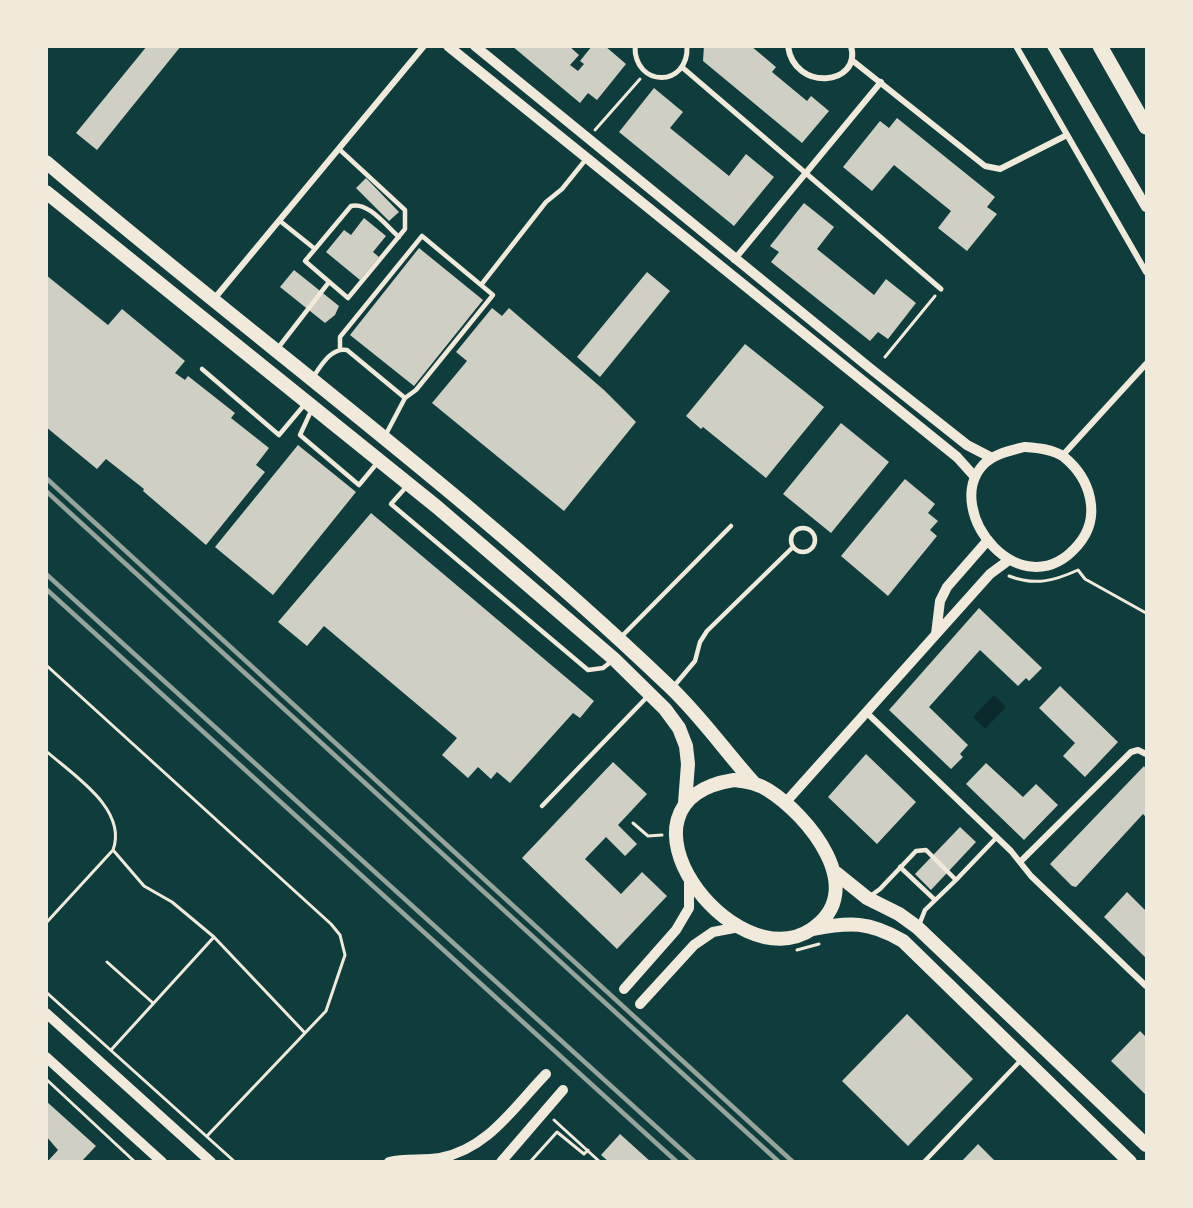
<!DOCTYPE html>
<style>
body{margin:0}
#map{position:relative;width:1193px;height:1208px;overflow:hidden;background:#0f3d3e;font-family:Poppins,sans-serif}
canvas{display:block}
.frame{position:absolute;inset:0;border:48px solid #f1e9da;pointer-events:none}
</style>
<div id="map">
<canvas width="1193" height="1208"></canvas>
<div class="frame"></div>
</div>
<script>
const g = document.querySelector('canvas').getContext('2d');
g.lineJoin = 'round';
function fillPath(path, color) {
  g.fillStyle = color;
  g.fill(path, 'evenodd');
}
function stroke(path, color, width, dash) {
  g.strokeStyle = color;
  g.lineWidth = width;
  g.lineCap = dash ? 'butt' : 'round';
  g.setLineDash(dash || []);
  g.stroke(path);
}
fillPath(new Path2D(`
 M 994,695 L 1006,707 L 985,729 L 973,717 Z`), '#0a2a2b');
fillPath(new Path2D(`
 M 147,46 L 181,46 L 97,150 L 76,133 Z
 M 512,46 L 569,46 L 579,55 L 570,65 L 578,71 L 584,64 L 580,61 L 592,46 L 605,46 L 626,64 L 597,100 L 588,93 L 580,103 Z
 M 704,46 L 751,46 L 776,67 L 772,72 L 807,101 L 811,96 L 829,111 L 802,143 L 703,61 Z
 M 654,88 L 683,112 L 670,128 L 729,176 L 746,154 L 774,177 L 734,226 L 619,132 Z
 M 897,118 L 995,197 L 987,207 L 997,214 L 967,251 L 938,228 L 951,211 L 894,165 L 872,191 L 843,167 L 880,121 L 889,128 Z
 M 366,178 L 399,212 L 389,221 L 356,188 Z
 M 804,203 L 834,227 L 817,249 L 874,295 L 886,279 L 916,303 L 888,339 L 878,332 L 870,341 L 771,262 L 779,252 L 770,246 Z
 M 364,218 L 386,236 L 373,252 L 379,257 L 360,280 L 326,252 L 344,230 L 351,235 Z
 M 419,248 L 483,300 L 414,386 L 350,335 Z
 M 294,270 L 339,306 L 335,315 L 325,323 L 280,287 Z
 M 647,272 L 670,291 L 600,377 L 577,357 Z
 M 46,275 L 108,325 L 122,309 L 185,361 L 175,373 L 185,380 L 188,376 L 235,413 L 231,418 L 269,448 L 256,465 L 265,472 L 206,545 L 143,491 L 144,489 L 106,459 L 97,469 L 46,427 Z
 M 492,308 L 502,316 L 509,308 L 604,390 L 636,422 L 564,511 L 432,403 L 467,361 L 456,352 Z
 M 745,344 L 824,407 L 766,478 L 703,427 L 701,429 L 686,416 Z
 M 841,423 L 889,462 L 831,533 L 783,494 Z
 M 298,445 L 356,492 L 273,595 L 215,547 Z
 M 905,479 L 935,504 L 928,513 L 938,521 L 930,530 L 937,536 L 888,596 L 841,556 Z
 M 371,513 L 594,701 L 580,718 L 573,713 L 510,783 L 497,772 L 491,779 L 478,767 L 468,778 L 442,755 L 457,738 L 324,626 L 307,646 L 278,622 Z
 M 979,608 L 1042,668 L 1029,681 L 1026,678 L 1018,686 L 980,650 L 929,707 L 968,745 L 960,754 L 963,757 L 951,769 L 889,710 Z
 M 1060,686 L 1118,742 L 1085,777 L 1063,756 L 1075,743 L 1039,708 Z
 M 866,754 L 916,802 L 877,844 L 828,797 Z
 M 613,762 L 647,794 L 618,825 L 637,844 L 625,856 L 606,837 L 585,859 L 621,894 L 642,872 L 667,896 L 617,949 L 522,858 Z
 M 986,763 L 1023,797 L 1036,784 L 1058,805 L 1024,840 L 966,784 Z
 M 1144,766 L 1146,769 L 1146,817 L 1143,814 L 1076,887 L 1072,886 L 1050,864 Z
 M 960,827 L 976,842 L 931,890 L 915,874 Z
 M 1127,892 L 1146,911 L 1146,958 L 1104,917 Z
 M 907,1014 L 973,1079 L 908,1146 L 842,1081 Z
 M 1140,1031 L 1146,1037 L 1146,1095 L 1111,1061 Z
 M 46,1101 L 96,1146 L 81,1162 L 47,1162 L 58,1150 L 46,1136 Z
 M 620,1134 L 651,1162 L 609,1162 L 601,1155 Z
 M 978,1144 L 996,1162 L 961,1162 Z`), '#cfcfc3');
stroke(new Path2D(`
 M 595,130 L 640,79
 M 885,357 L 935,296
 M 1009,576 C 1035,586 1054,581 1078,570 L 1085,579 L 1146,613
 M 46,665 L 331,924 L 340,935 L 345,955 L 326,1011 L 207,1136
 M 46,751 C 73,775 128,809 113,850 L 46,923
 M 633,823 L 648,836 L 662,835
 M 113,850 L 144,886 L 172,902 L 214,937 L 305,1033
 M 797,950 L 819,944
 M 107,962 L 153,1003
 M 46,992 L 235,1162
 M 111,1050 L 214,937
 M 46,1079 L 135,1162
 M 554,1120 L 600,1162
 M 530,1162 L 557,1132 L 584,1154 L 588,1150`), '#f1e9da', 3);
stroke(new Path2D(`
 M 339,149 L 405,210 L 405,229 L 348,298 L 305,261 L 351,206 C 368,201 387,227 399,237
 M 280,221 L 315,249
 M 481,285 L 546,202 L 562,189 L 587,158
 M 278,348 L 329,282
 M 340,348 L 340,337 L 422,236 L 493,295 L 416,390 L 405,398
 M 202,369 L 279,435 L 305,404
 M 313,377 C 321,366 331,347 347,350 L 405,398 L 385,436
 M 312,409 L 300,435 L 359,485 L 378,462
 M 407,486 L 391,504 L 588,670 L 603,668 L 613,660
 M791 540a12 12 0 1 1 24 0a12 12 0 1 1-24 0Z
 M 621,637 L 731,526
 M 674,686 L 695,661 L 700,642 L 707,631 L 793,547
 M 542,806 L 649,695
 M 900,867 L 935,900
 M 956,880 L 997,837
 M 869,897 L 880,889 L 916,851 L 926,850 L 956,880 L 925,910 L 919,925
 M 924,1162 L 1021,1060`), '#f1e9da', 4.5);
stroke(new Path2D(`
 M 635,46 C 634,88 689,88 687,46
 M 683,68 L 941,289`), '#f1e9da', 5);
stroke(new Path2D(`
 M 788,46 C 794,92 862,86 851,46
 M 1016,46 L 1146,272
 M 853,61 L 985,166 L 1000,169 L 1067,135
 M 734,260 L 881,82
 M 214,299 L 424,46
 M 1062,456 L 1146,364
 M 867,713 L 1011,851 L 1031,876 L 1146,986
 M 1021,861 L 1131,752 L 1138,750 L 1146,754`), '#f1e9da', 6);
stroke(new Path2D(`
 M 448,46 L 957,457 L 975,477
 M 475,46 L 871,369 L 967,445 L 992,458
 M 1052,46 L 1146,207
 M 1024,447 C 1037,448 1053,449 1064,457 C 1091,479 1102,517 1078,545 C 1022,611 941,511 983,465 C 994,454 1009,451 1024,447 Z
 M 936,634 L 940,601 L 947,587 L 988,540
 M 785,803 L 990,574 L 1009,560
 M 624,989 L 676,930 L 689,908 L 689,879
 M 640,1004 L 694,945 L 713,932 L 739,927
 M 46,1013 L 211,1162
 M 46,1057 L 162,1162
 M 389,1162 C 406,1158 423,1161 440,1158 C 488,1149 514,1107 546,1074
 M 501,1162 L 563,1090`), '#f1e9da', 10);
stroke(new Path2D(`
 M 46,162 C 253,338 473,498 669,686 C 700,715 725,751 753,782
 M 46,192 L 437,507 L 614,659 L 665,709 L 679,728 L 686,746 L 688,764 L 685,803
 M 734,780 C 746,781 757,783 768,790 C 808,815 870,890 812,929 C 733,982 598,801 734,780 Z
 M 836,873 L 867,898 L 899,914 L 917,927 L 1146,1145
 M 812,929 C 850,922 869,921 903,941 L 1130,1162`), '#f1e9da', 14);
stroke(new Path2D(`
 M 1100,46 L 1146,127`), '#f1e9da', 15);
stroke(new Path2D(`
 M 46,478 L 793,1162
 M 46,491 L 779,1162
 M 46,574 L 695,1162
 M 46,589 L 677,1162`), '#97a49c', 4.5);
</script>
